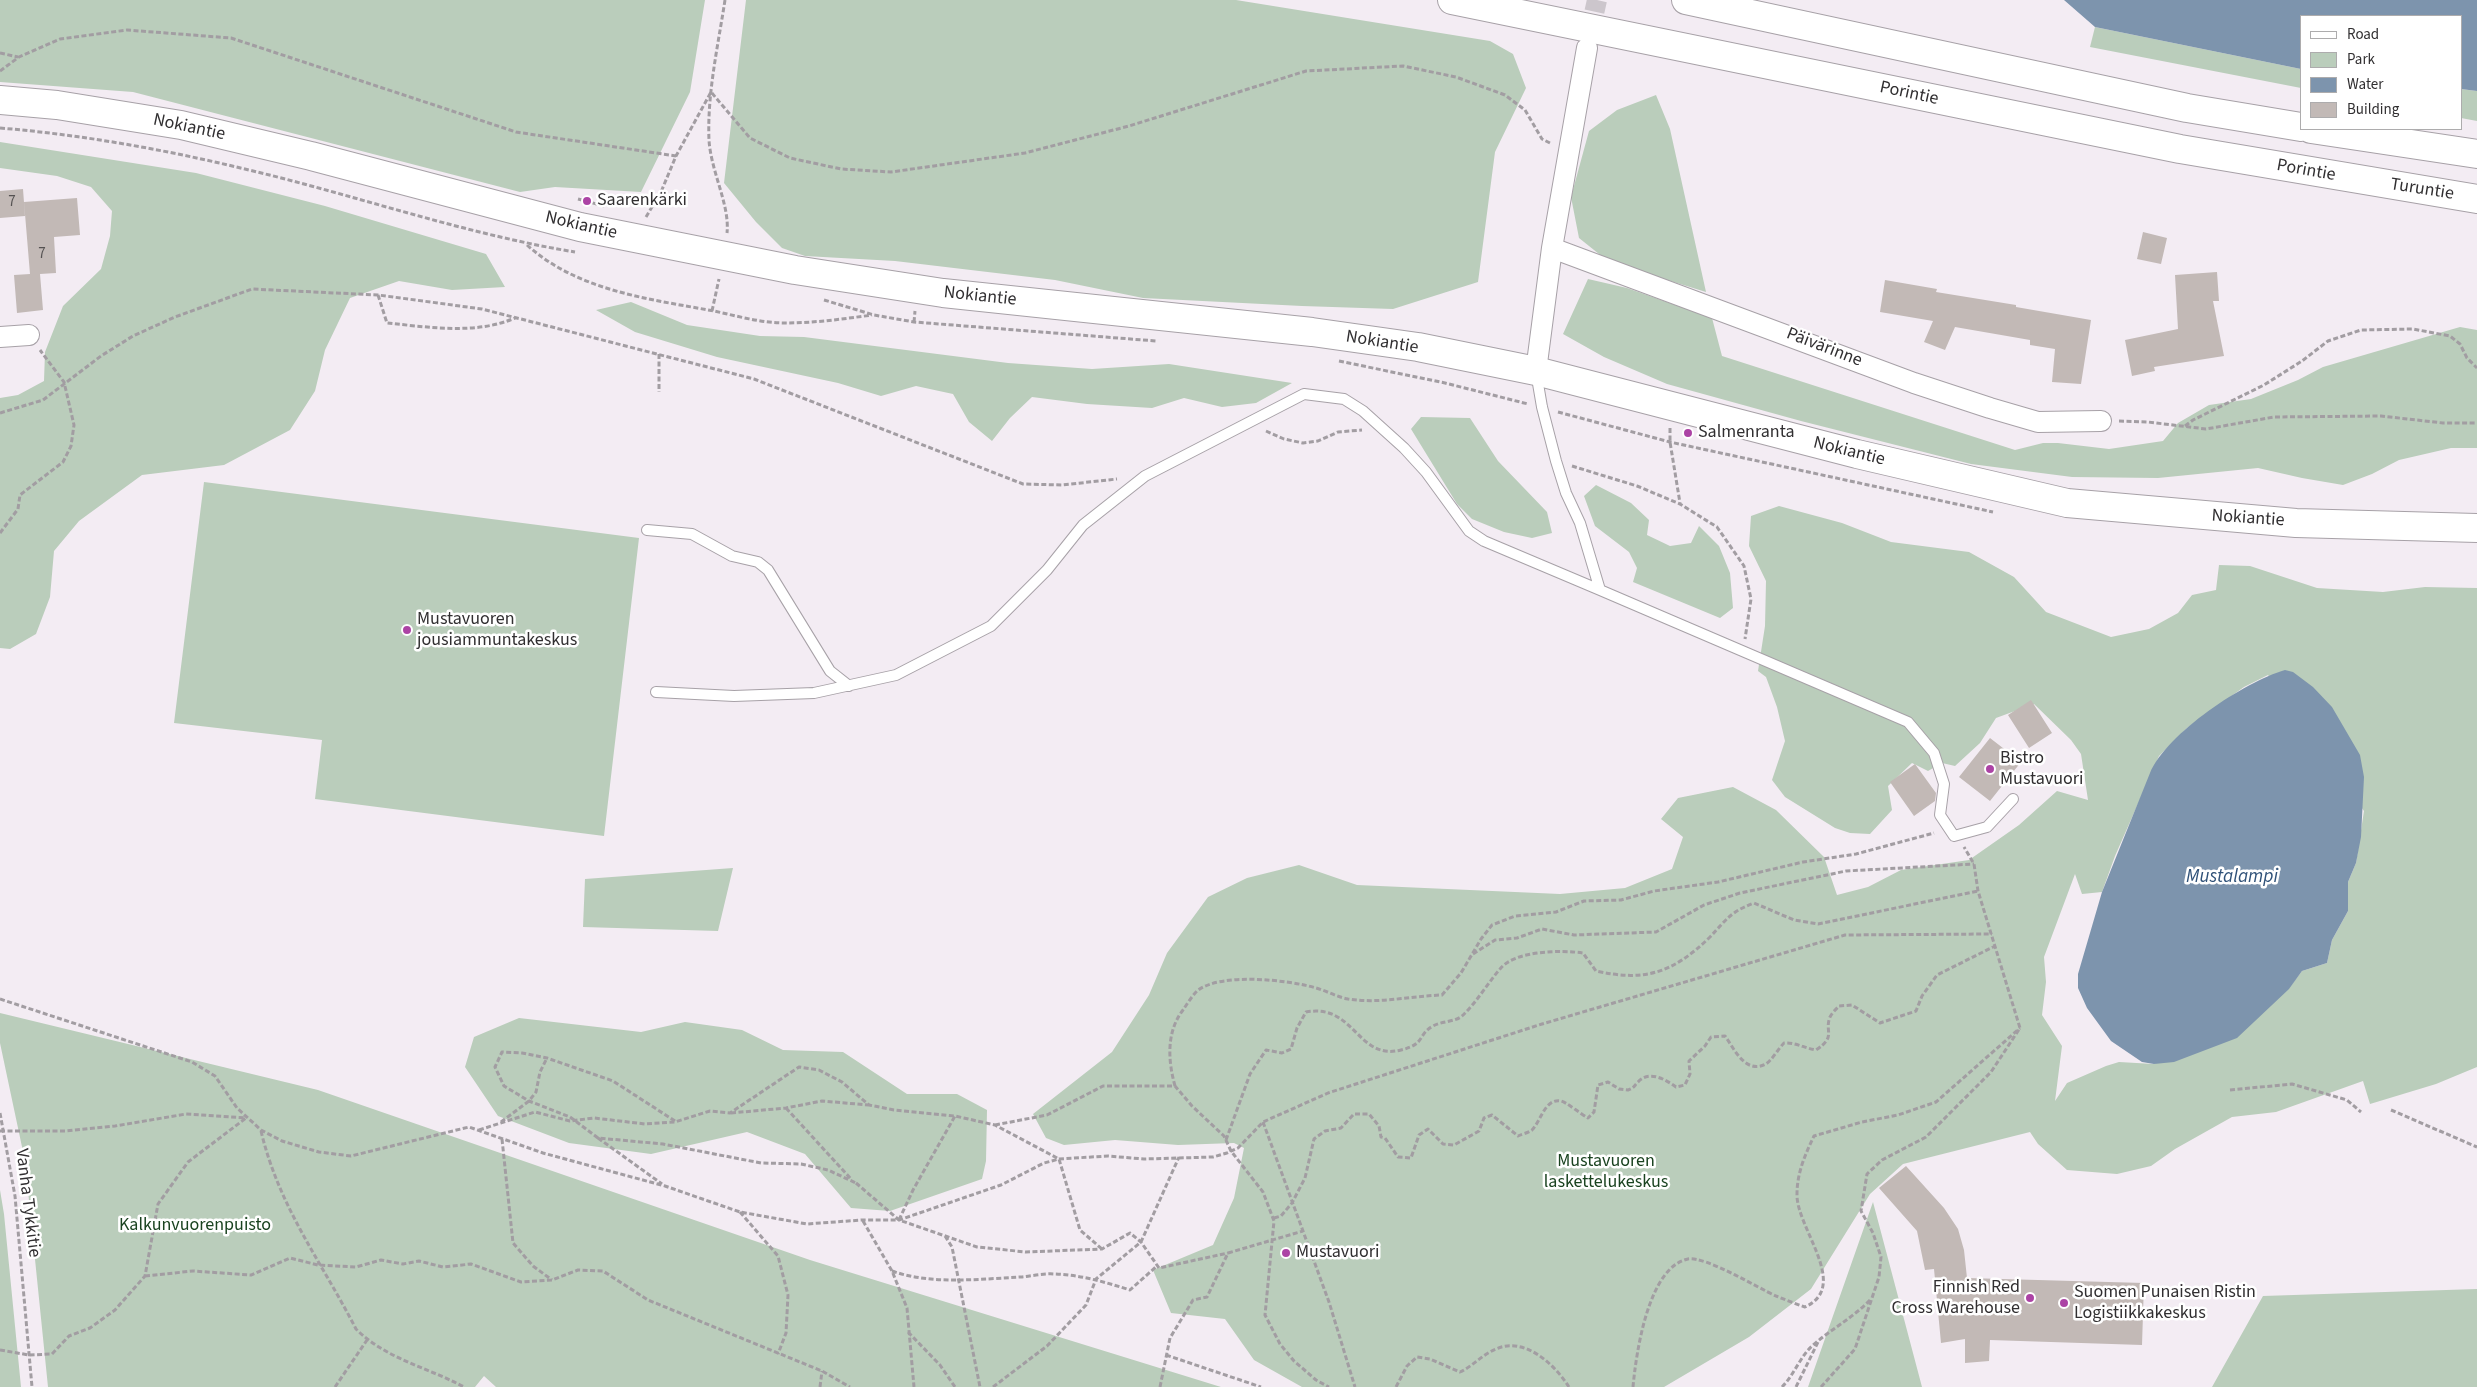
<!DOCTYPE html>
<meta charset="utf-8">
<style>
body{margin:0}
#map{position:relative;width:2477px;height:1387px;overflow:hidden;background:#f3ecf3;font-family:"Source Sans 3",sans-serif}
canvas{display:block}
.legend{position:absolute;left:2300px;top:15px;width:162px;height:115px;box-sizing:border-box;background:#fff;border:1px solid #adacad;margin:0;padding:6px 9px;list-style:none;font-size:15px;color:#312f31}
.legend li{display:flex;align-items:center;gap:10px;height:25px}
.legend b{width:25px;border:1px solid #adacad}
</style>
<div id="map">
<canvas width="2477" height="1387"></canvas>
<ul class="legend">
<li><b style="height:6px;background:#fff"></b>Road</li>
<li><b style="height:14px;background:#bacdbb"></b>Park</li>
<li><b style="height:14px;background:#7d94ad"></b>Water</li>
<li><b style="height:14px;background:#c2b9b6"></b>Building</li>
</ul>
</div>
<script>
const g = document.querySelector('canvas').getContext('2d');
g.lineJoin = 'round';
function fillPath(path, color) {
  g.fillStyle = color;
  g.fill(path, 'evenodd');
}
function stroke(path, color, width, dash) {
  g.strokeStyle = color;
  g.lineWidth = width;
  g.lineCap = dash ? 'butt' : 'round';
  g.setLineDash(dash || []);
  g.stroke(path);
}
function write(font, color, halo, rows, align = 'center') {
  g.font = font + ' "Source Sans 3",sans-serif';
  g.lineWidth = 5;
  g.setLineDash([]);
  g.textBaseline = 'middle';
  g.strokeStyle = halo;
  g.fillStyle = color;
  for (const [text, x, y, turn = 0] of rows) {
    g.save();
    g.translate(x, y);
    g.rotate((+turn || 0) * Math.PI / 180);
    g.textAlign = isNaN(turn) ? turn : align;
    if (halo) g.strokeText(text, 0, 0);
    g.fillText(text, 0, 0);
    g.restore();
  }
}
fillPath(new Path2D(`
 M 0,0 L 705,0 L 690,92 L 641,192 L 555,187 L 520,192 L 133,92 L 0,82 Z
 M 746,0 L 1236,0 L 1490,41 L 1513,54 L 1526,88 L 1495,152 L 1478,282 L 1393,309 L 1302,306 L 1143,298 L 1055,280 L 895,261 L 805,256 L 782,248 L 756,222 L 724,183 Z
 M 2095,27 L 2301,69 L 2301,88 L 2090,47 Z
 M 2461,89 L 2477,91 L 2477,121 L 2461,118 Z
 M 1656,95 L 1670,129 L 1706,292 L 1609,262 L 1579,238 L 1571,197 L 1589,131 L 1617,110 Z
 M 0,142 L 196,173 L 325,206 L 486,254 L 505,287 L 452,290 L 399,281 L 350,298 L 325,350 L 315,391 L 290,430 L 224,465 L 142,475 L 79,521 L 54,551 L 50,597 L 36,634 L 10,649 L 0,648 L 0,398 L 18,395 L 44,381 L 45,352 L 63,306 L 101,269 L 110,236 L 112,211 L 91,187 L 57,176 L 0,168 Z
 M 1588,279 L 1627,288 L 1712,318 L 1722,356 L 2015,450 L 2043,443 L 2058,443 L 2109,449 L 2163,441 L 2178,423 L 2209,405 L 2251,399 L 2298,380 L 2323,367 L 2460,327 L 2477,330 L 2477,448 L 2451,448 L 2399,460 L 2372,474 L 2343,485 L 2302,478 L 2258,468 L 2158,478 L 2072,477 L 1971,464 L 1801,421 L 1667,384 L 1604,357 L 1563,334 Z
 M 631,302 L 687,325 L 760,336 L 804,337 L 1008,363 L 1092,369 L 1169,364 L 1292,383 L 1256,403 L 1222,407 L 1184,398 L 1152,408 L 1087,404 L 1032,397 L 1010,418 L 992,441 L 969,422 L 953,394 L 916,386 L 881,396 L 838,383 L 717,357 L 635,332 L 596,310 Z
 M 1421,417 L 1470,418 L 1498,461 L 1547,512 L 1552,533 L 1532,538 L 1504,532 L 1472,519 L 1457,504 L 1411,429 Z
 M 204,482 L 639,538 L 604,836 L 315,799 L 322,740 L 174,723 Z
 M 1596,485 L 1631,503 L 1649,520 L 1647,535 L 1670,546 L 1691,543 L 1699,526 L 1719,546 L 1730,573 L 1733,608 L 1720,618 L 1633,582 L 1637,568 L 1629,552 L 1595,526 L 1584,496 Z
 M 1779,506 L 1842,523 L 1891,542 L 1969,552 L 2014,577 L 2046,612 L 2111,637 L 2149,629 L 2178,613 L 2192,595 L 2216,590 L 2219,565 L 2250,566 L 2317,588 L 2383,592 L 2425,587 L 2477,588 L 2477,1067 L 2436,1084 L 2370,1104 L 2363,1081 L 2276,1112 L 2232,1117 L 2175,1149 L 2151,1166 L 2117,1174 L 2067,1170 L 2038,1144 L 2030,1132 L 1903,1164 L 1870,1194 L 1811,1289 L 1749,1337 L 1664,1387 L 1302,1387 L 1254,1360 L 1225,1319 L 1171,1313 L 1153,1270 L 1213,1245 L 1234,1198 L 1244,1148 L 1234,1143 L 1178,1145 L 1115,1140 L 1064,1145 L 1046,1138 L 1033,1114 L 1112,1052 L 1149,995 L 1167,953 L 1208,897 L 1247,878 L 1299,865 L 1357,885 L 1560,894 L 1625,888 L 1672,869 L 1683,837 L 1661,819 L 1678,798 L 1733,787 L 1776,810 L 1824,857 L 1837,895 L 1868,887 L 1901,870 L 1969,860 L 2019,825 L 2057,791 L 2088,800 L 2081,754 L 2071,740 L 2034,704 L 1996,718 L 1980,743 L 1955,766 L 1942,763 L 1928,771 L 1912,763 L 1888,786 L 1892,810 L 1870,834 L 1850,833 L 1835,828 L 1785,797 L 1772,780 L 1785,741 L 1777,707 L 1766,677 L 1758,671 L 1765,626 L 1766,581 L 1749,546 L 1751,516 ZM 2268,675 L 2364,811 L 2356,863 L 2348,882 L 2348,911 L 2332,940 L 2327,963 L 2302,971 L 2289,988 L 2271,1003 L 2154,1064 L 2119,1062 L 2106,1066 L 2067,1083 L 2055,1101 L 2062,1046 L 2042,1015 L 2046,982 L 2044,957 L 2075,874 L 2082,894 L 2102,892 L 2115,856 L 2159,756 L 2187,728 L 2244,687 Z
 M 733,868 L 718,931 L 583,927 L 585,879 Z
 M 0,1013 L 318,1090 L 810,1260 L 1221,1387 L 496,1387 L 484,1376 L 475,1387 L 48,1387 L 25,1161 L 0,1043 Z
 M 519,1018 L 641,1032 L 685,1022 L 742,1030 L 783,1050 L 843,1052 L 907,1094 L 957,1094 L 987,1110 L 986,1161 L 982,1179 L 890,1211 L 851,1208 L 805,1154 L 747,1132 L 651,1154 L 569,1143 L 498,1116 L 465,1067 L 474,1037 Z
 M 0,1190 L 4,1214 L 21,1387 L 0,1387 Z
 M 1873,1202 L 1922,1387 L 1808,1387 Z
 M 2477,1289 L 2477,1387 L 2212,1387 L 2263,1296 Z`), '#bacdbb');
fillPath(new Path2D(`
 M 2064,0 L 2477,0 L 2477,91 L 2461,89 L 2461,16 L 2301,16 L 2301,69 L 2095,27 Z
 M 2285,670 L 2293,672 L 2313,687 L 2332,707 L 2360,755 L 2364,777 L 2361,837 L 2356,863 L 2348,882 L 2348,911 L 2332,940 L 2327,963 L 2302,971 L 2289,989 L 2237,1038 L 2174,1062 L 2154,1064 L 2142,1062 L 2111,1041 L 2087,1008 L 2078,988 L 2078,974 L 2102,892 L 2150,773 C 2167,733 2244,682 2285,670 Z`), '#7d94ad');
fillPath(new Path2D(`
 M 23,189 L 25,216 L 0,218 L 0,191 Z
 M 77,198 L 80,235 L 54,237 L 56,273 L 40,274 L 43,310 L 17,313 L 14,275 L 30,274 L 24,202 Z
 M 2143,232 L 2167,238 L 2161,264 L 2137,259 Z
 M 2217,272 L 2219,301 L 2213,301 L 2224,356 L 2154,367 L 2155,371 L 2132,376 L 2125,340 L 2178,329 L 2175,275 Z
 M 1885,280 L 1937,289 L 1936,292 L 2016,305 L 2016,307 L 2091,320 L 2081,384 L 2052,382 L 2055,349 L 2030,345 L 2030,340 L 1955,327 L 1945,350 L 1924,342 L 1933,321 L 1880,312 Z
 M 2031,700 L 2052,733 L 2029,748 L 2008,715 Z
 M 1990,738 L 2021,762 L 1990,801 L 1959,777 Z
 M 1915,764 L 1936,793 L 1935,801 L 1914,816 L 1890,782 Z
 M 1906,1166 L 1944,1208 L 1958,1229 L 1964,1250 L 1967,1278 L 2144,1283 L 2142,1345 L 1990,1340 L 1989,1361 L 1965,1363 L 1965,1339 L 1941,1343 L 1934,1269 L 1925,1270 L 1917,1231 L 1879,1188 Z`), '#c2b9b6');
stroke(new Path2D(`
 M 1588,41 L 1597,0`), '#ccc6cc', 20, [20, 10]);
const service = new Path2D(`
 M 1536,372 L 1542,407 L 1556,461 L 1566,493 L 1580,523 L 1600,590 L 1908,722 L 1934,753 L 1944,784 L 1940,815 L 1954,836 L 1987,827 L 2013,799
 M 647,530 L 692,534 L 732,556 L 758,562 L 768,570 L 830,671 L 849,686
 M 656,692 L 734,696 L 814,693 L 896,675 L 991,626 L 1047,570 L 1083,525 L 1145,476 L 1304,394 L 1344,399 L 1363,411 L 1404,448 L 1426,472 L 1469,531 L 1484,541 L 1600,590`);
const minor = new Path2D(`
 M 1552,248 L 1914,383 L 1990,408 L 2038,422 L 2101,421
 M 0,337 L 29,335
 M 1536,371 L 1552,248 L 1587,48`);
const secondary = new Path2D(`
 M 0,100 L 57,105 L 181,125 L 311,156 L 580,227 L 795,270 L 943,293 L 1312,332 L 1418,347 L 1536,371 L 1857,454 L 2067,503 L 2296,523 L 2477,528`);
const motorway = new Path2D(`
 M 1452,0 L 2180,149 L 2477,199
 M 1686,0 L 2187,108 L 2301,127
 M 2311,129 L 2477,154`);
stroke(service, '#a7a1a7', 12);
stroke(minor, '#a7a1a7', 22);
stroke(secondary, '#a7a1a7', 30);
stroke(motorway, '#a7a1a7', 30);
stroke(new Path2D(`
 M 725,0 C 718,46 707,94 709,140 C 711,172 730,205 727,233
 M 0,53 L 18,57
 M 0,71 L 19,57 L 60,39 L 127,30 L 231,38 L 516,132 L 676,156
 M 0,128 C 84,135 167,150 249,170 C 358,196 465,234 575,252
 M 578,199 L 604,206
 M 646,217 L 661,192 L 676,156 L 711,92 L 750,138 L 790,158 L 841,169 L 891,172 L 1025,153 L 1129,126 L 1306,71 L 1403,66 L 1456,77 L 1505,95 L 1525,110 L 1542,139 L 1552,144
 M 527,245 C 578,291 649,299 714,311 C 737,316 761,323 785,323 C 814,323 843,319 872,315
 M 378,295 L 387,323 C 428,327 476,335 515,318
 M 824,300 L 874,315 L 914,322 L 1156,341
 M 712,311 L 719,279
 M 914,322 L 915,311
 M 659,354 L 659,392
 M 1339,361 L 1445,383 L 1528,404
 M 1558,412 L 1670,442 L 1993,512
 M 0,413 L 43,400 L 101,356 L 133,336 L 175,317 L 252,289 L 378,295 L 482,309 L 754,379 L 1023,484 L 1062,485 L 1117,479
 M 2119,421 L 2148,422 L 2206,429 L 2274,417 L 2381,416 L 2443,423 L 2477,423
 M 2185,426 L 2193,420 L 2264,385 L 2302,361 L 2328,341 L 2361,330 L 2413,329 L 2450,336 L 2460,344 L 2467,358 L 2477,368
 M 1670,428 L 1670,442 L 1680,503
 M 1266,431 L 1284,439 L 1303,443 L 1318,441 L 1338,432 L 1362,430
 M 1572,466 L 1637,486 L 1680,504 L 1717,527 L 1744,566 L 1751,599 L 1745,639
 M 0,533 L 18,509 L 20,495 L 63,462 L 71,446 L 74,425 L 64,382 L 40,350
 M 1473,954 L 1495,940 L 1517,938 L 1542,929 L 1574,935 L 1656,932 L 1704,905 L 1740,893 L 1846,871 L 1974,864
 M 0,999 L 192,1062 L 215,1076 L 237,1108 L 261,1130 L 282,1141 L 319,1152 L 351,1156 L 469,1127 L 543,1153 L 665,1186 L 740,1212 L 807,1224 L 862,1220 L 899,1220 L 1001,1185 L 1044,1163 L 1059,1159 L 1108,1156 L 1144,1159 L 1213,1157 L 1227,1153 L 1238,1148 L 1263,1122 L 1328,1093 L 1542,1024 L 1845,935 L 1992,934
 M 1175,1086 C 1168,1061 1166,1032 1183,1010 C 1187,1004 1192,996 1197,991 C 1220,972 1289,980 1316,988 C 1327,991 1337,997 1348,999 C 1381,1004 1410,996 1442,995 L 1461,973 L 1481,939 L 1492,925 L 1515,916 L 1556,912 L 1584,901 L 1621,900 L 1654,891 L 1718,882 L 1803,862 L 1856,854 L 1934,833
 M 2230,1090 L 2292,1084 L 2347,1100 L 2361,1112
 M 786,1108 L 851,1179
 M 2391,1110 L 2477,1147
 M 0,1113 L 15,1196 L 32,1387
 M 731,1113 L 786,1108 L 822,1101 L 869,1105
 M 675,1121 L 613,1081 L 547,1058 L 522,1053 L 502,1052 L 495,1067 L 504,1086 L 529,1101 L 570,1117 L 598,1138 L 663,1144 L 761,1163 L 801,1164 L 828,1170 L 856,1183
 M 501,1122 L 529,1101 L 536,1092 L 540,1072 L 547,1058
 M 1263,1122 L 1329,1302 L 1355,1387
 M 995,1125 L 1047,1115 L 1103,1086 L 1175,1086 L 1192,1106 L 1224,1136 L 1231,1151 L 1263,1192 L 1274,1221 L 1265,1315 L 1280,1344 L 1294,1361 L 1316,1380 L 1329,1387
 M 479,1130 L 535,1112 L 570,1121 L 594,1118 L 645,1124 L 675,1122 L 710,1111 L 730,1113 L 799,1067 L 819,1070 L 842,1082 L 869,1105 L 894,1110 L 955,1116 L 995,1125 L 1059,1159 L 1080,1230 L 1102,1249
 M 0,1131 L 65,1131 L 115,1126 L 186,1114 L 246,1118
 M 261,1131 C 279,1207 321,1261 356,1329 C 386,1359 427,1367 464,1387
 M 598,1138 L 662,1184
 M 502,1139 L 513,1243 L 533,1266 L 552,1280
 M 1226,1140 L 1250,1074 L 1266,1050 L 1282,1053 L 1291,1049 L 1297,1028 L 1306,1012 C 1355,1003 1357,1061 1401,1050 C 1426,1044 1417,1035 1433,1026 C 1442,1021 1455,1022 1462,1016 C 1477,1002 1487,984 1500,969 C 1515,950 1562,950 1583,953 L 1596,971 C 1645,982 1673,973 1710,937 C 1727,919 1730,912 1754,903 L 1794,920 L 1818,924 L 1978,891
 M 856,1183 L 899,1220 L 977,1247 L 1026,1252 L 1102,1249 L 1130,1233 L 1141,1242 L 1159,1268 L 1228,1253
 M 740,1212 L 778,1256 L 788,1295 L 786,1333 L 778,1354
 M 1274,1218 L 1281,1216 L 1292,1203 L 1305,1178 L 1314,1139 L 1325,1131 L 1341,1128 L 1354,1114 L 1369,1114 L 1379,1126 L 1381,1137 L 1385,1138 L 1398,1157 L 1411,1158 L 1419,1135 L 1428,1129 L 1443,1144 L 1454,1145 L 1479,1131 L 1484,1118 L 1492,1115 L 1518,1136 C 1522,1134 1528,1133 1532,1130 C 1541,1121 1545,1098 1561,1101 C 1566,1102 1581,1114 1588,1118 L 1594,1112 L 1598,1085 L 1608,1082 L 1619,1089 L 1628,1090 C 1634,1088 1634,1086 1638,1082 C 1649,1070 1665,1079 1676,1087 L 1685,1085 L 1690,1074 L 1689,1061 L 1705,1046 L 1711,1037 L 1725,1036 C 1734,1048 1745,1075 1766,1064 C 1772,1060 1779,1048 1784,1043 C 1795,1042 1804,1048 1816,1050 C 1837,1036 1824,1032 1830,1017 C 1832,1013 1836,1009 1839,1006 L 1852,1005 L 1880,1023 L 1916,1011 L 1922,996 L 1937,975 L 1995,946
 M 899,1220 L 913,1190 L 955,1116
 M 863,1221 L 892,1271 L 907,1308 L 914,1387
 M 945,1236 L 952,1247 L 980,1387
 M 892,1271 C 931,1285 980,1279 1021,1277 C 1032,1276 1044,1273 1055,1274 C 1081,1275 1105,1282 1130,1290 L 1158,1265
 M 145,1276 L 193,1271 L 251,1275 L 290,1258 L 318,1265 L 356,1267 L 381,1260 L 403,1264 L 419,1261 L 443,1267 L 471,1264 L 521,1282 L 552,1280 L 578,1270 L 603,1271 L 648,1300 L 822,1371 L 850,1387
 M 908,1332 L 940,1365 L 955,1387
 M 0,1350 L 29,1355 L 52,1354 L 69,1336 L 90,1328 L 115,1310 L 145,1276 L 158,1204 L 188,1162 L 246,1118
 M 1166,1355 L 1261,1387
 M 335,1387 L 367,1340
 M 820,1387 L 822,1371
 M 993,1387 L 1047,1346 L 1086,1305 L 1096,1279 L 1141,1242 L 1179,1157
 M 1160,1387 L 1170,1338 L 1193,1300 L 1207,1297 L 1228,1253 L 1303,1231
 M 1396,1387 L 1407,1366 L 1417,1357 L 1430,1359 L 1460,1372 C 1473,1366 1483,1354 1496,1349 C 1525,1336 1555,1365 1569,1387
 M 1633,1387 C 1636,1354 1648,1267 1688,1259 C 1706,1256 1758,1288 1776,1296 C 1786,1300 1796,1304 1805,1307 C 1851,1286 1796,1228 1797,1194 C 1797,1173 1805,1155 1814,1136 L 1862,1122 L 1898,1115 L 1936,1102 L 2020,1028
 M 1782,1387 C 1794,1375 1800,1357 1812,1346 C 1831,1329 1853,1318 1871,1299
 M 1796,1387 L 1818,1342
 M 1821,1387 L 1855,1349 L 1879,1277 L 1881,1257 L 1873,1233 L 1861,1211 L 1867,1174 L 1882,1160 L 1926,1137 L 1991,1072 L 2020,1028 L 1978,891 L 1974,864 L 1964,847`), '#a29da2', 3, [5, 2.5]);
stroke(service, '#fff', 10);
stroke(minor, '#fff', 20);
stroke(secondary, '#fff', 28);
stroke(motorway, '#fff', 28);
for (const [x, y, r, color] of [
 [587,201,5,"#ac43a5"],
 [1688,433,5,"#ac43a5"],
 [407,630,5,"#ac43a5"],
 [1990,769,5,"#ac43a5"],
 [1286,1253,5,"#ac43a5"],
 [2030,1298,5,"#ac43a5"],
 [2064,1303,5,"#ac43a5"]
]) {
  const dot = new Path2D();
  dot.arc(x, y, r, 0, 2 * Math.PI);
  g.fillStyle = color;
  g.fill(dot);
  stroke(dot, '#fff', 2);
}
write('15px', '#555252', null, [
 ["7",12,203],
 ["7",42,255]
]);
write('18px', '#312f31', '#fff', [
 ["Porintie",1909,94,12],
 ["Nokiantie",189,128,12],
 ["Porintie",2306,171,10],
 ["Turuntie",2422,190,9],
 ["Nokiantie",581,226,13],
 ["Nokiantie",980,297,6],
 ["Nokiantie",1382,343,9],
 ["Päivärinne",1824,348,21],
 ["Nokiantie",1849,452,14],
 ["Nokiantie",2248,519,4],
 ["Vanha Tykkitie",27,1203,83]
]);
write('18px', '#312f31', '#fff', [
 ["Saarenkärki",597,201],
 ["Salmenranta",1698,433],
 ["Mustavuoren",417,620],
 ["jousiammuntakeskus",417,641],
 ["Bistro",2000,759],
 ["Mustavuori",2000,780],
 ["Mustavuori",1296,1253],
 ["Finnish Red",2020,1288,"right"],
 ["Cross Warehouse",2020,1309,"right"],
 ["Suomen Punaisen Ristin",2074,1293],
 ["Logistiikkakeskus",2074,1314]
], 'left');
write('18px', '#1a4320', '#fff', [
 ["Mustavuoren",1606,1162],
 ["laskettelukeskus",1606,1183],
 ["Kalkunvuorenpuisto",195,1226]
]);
write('italic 19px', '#2f5178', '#fff', [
 ["Mustalampi",2232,878]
]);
</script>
